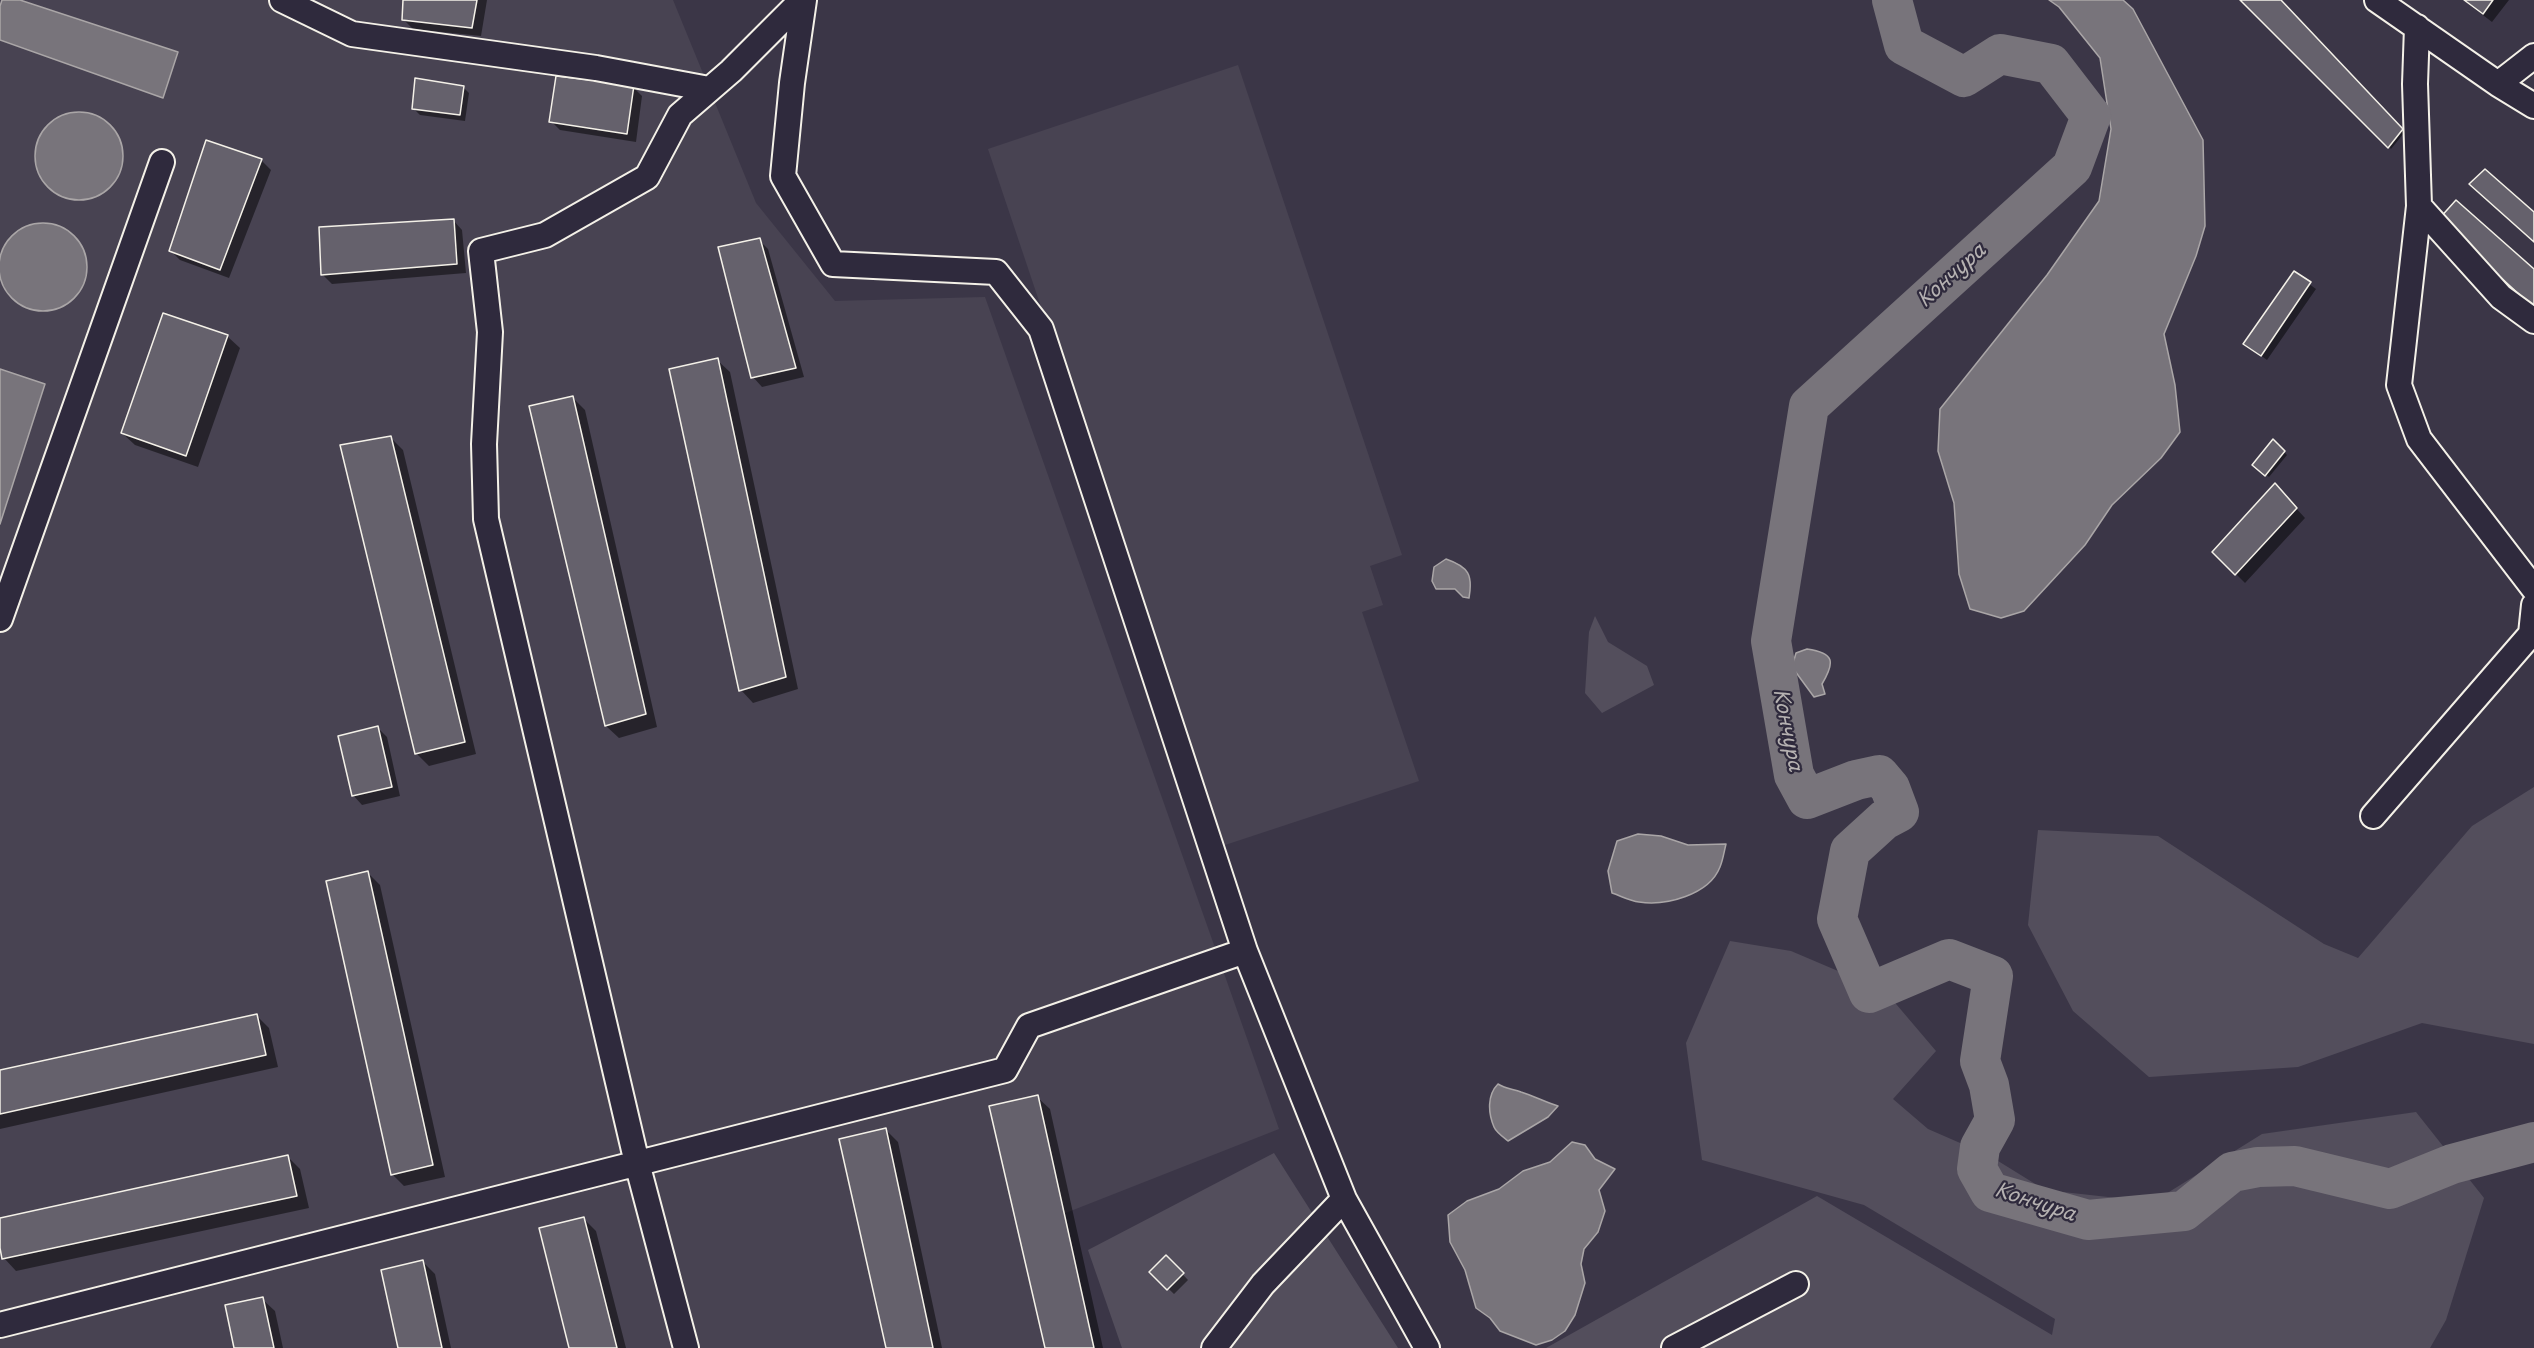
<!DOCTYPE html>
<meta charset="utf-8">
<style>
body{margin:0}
canvas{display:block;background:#3b3647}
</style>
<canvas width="2534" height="1348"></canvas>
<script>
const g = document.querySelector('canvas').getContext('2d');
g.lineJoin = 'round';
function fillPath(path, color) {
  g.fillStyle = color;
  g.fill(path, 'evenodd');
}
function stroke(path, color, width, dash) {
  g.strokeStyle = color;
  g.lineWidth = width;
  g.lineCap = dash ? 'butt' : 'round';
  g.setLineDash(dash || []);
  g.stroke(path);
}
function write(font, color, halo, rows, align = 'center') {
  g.font = font + ' "Playpen Sans",sans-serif';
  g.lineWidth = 4.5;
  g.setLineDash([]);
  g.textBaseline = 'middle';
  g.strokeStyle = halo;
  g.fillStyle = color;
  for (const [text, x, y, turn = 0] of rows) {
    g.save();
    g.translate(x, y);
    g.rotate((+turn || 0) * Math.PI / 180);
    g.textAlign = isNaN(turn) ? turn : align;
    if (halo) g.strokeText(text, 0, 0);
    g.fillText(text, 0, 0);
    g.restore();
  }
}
fillPath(new Path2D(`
 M 0,0 L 673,0 L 756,203 L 835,301 L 985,297 L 1279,1129 L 1063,1214 L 1089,1348 L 0,1348 Z
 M 1238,65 L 1402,555 L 1370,566 L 1383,605 L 1362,612 L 1419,781 L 1222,846 L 988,149 Z`), '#484352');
fillPath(new Path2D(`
 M 1595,616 L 1608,642 L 1647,666 L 1654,685 L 1602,713 L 1585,693 L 1589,632 Z
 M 2534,787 L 2534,1044 L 2422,1023 L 2298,1067 L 2149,1077 L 2073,1011 L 2028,925 L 2038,830 L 2158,836 L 2324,944 L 2358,958 L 2472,826 Z
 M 1730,941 L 1791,951 L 1885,991 L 1936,1051 L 1893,1099 L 1928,1129 L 1990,1156 L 2045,1190 L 2153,1202 L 2262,1134 L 2416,1112 L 2484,1198 L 2446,1320 L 2430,1348 L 1546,1348 L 1817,1196 L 2052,1335 L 2055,1319 L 1864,1205 L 1702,1160 L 1686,1043 Z
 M 1274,1153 L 1398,1348 L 1122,1348 L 1088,1250 Z`), '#534e5c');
const water = new Path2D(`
 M 2,0 L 20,0 L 178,52 L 163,98 L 0,40 L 0,6 Z
 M 2049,0 L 2123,0 L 2133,9 L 2203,140 L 2205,226 L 2196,256 L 2164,334 L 2175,385 L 2180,432 L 2161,458 L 2112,505 L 2085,545 L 2024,611 L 2001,618 L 1970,609 L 1959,574 L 1954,503 L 1938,451 L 1940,409 L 2047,275 L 2099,201 L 2111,129 L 2100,58 L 2059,7 Z
 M35 156a44 44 0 1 1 88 0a44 44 0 1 1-88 0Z
 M-1 267a44 44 0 1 1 88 0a44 44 0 1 1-88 0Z
 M 0,369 L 45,384 L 0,524 Z
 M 1446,559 C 1469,567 1473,575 1469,598 L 1463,597 L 1455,589 L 1436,589 L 1432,581 L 1434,567 Z
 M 1807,649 C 1835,653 1835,662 1822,684 L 1825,694 L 1814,697 L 1792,667 L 1796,653 Z
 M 1638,834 L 1661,836 L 1688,845 L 1726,844 C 1724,852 1723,860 1720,867 C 1709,895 1666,906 1639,902 C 1630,901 1621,896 1612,893 L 1608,871 L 1617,841 Z
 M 1498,1084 C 1506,1089 1513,1089 1521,1092 C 1534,1096 1545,1102 1558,1106 L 1548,1117 L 1508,1141 C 1503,1137 1496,1132 1494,1127 C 1488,1113 1487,1095 1498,1084 Z
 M 1572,1142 L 1585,1145 L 1595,1159 L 1615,1169 L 1599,1190 L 1605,1211 L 1598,1232 L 1584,1249 L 1581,1264 L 1585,1283 L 1575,1315 L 1565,1331 L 1552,1340 L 1536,1345 L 1500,1331 L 1490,1318 L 1476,1308 L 1465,1270 L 1450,1242 L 1448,1215 L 1467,1201 L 1499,1189 L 1523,1171 L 1550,1162 Z`);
fillPath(water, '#78747b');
stroke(water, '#aaa6a7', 1.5);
fillPath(new Path2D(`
 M 404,0 L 487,0 L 481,36 L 413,29 L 404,20 Z
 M 2242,0 L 2277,0 L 2404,133 L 2391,149 Z
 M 2463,0 L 2509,0 L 2492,22 Z
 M 463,87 L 469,93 L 465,121 L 420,115 L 414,109 Z
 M 633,87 L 642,96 L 636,142 L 560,130 L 551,121 Z
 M 207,142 L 262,161 L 271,170 L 229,278 L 180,260 L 171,251 Z
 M 453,220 L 462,230 L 466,273 L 332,284 L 323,275 Z
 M 759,240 L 768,249 L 804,377 L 762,387 L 753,377 Z
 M 2294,273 L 2316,289 L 2267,360 L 2245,344 Z
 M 227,336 L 240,348 L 198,467 L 135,445 L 122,433 Z
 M 717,360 L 730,372 L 798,689 L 753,703 L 741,690 Z
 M 572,397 L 585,410 L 657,727 L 619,738 L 606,726 Z
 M 390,437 L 403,450 L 476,754 L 429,766 L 416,753 Z
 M 2274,441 L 2287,455 L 2269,477 L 2254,465 Z
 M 2284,495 L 2305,518 L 2245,583 L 2214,552 Z
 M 378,728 L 387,737 L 400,796 L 362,805 L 353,795 Z
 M 367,872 L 380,885 L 445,1177 L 404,1186 L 392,1174 Z
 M 256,1015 L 269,1028 L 278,1067 L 0,1129 L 0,1071 Z
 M 1037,1097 L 1050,1109 L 1103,1348 L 1046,1348 Z
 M 885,1129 L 898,1142 L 942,1348 L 888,1348 Z
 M 288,1157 L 300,1169 L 309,1208 L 16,1271 L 4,1258 L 0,1242 L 0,1220 Z
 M 584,1219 L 596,1231 L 626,1348 L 570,1348 Z
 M 1166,1257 L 1188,1280 L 1174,1294 L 1151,1272 Z
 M 423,1262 L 435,1274 L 451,1348 L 400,1348 Z
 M 262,1299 L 275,1311 L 283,1348 L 236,1348 Z`), '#0007');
stroke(new Path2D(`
 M 1892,0 L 1904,45 L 1964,77 L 2000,54 L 2051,64 L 2091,116 L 2072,167 L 1809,406 L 1771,641 L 1794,775 L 1807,799 L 1856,780 L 1879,775 L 1890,788 L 1899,812 L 1884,820 L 1850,851 L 1837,919 L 1869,993 L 1949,959 L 1993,976 L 1980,1061 L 1989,1085 L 1995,1120 L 1980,1147 L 1977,1169 L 1990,1192 L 2088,1220 L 2184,1211 L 2232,1172 L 2258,1167 L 2295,1166 L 2390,1189 L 2452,1164 L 2534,1142`), '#78747b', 40);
const building = new Path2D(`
 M 403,0 L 477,0 L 472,28 L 402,20 Z
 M 2240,0 L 2281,0 L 2403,129 L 2388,148 Z
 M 2464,0 L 2493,0 L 2483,14 Z
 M 556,76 L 634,85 L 627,134 L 549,122 Z
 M 415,78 L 464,86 L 460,115 L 412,109 Z
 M 206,140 L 262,159 L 220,270 L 169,251 Z
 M 2485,169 L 2534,212 L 2534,242 L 2469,184 Z
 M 2456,200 L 2534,269 L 2534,308 L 2438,220 Z
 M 454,219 L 457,264 L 321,275 L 319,227 Z
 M 760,238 L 796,368 L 751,378 L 718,247 Z
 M 2294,271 L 2311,282 L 2261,356 L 2243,344 Z
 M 163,313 L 228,335 L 186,456 L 121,433 Z
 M 718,358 L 786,677 L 739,691 L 669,369 Z
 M 573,396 L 646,714 L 605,726 L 529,406 Z
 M 391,436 L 465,742 L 415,754 L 340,445 Z
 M 2273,439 L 2285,451 L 2265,476 L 2252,465 Z
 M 2275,483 L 2297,508 L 2235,575 L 2212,552 Z
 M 378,726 L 392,787 L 352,796 L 338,736 Z
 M 368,871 L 433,1165 L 391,1175 L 326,881 Z
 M 257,1014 L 266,1055 L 0,1114 L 0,1070 Z
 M 1038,1095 L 1094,1348 L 1045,1348 L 989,1106 Z
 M 886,1128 L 933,1348 L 886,1348 L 839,1139 Z
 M 288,1155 L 297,1196 L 2,1259 L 0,1248 L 0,1218 Z
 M 584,1217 L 617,1348 L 569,1348 L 539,1228 Z
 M 1166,1255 L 1184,1273 L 1167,1290 L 1149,1272 Z
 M 423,1260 L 442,1348 L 398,1348 L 381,1270 Z
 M 263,1297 L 274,1348 L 234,1348 L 225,1305 Z`);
fillPath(building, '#65616c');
stroke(building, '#f4f1e8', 1.5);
const minor = new Path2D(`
 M 282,0 L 352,34 L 596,68 L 709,89
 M 804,0 L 792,83 L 783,176 L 833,264 L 996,272 L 1041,329 L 1245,951 L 1344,1199 L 1427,1348
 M 2377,0 L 2498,84 L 2534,106
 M 2417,27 L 2415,84 L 2419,206
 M 2498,84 L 2534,56
 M 2534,321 L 2501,297 L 2419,206 L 2399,385 L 2419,439 L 2534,589
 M 0,619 L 162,162
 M 2373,816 L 2531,634 L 2534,605
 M 0,1325 L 1005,1070 L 1029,1026 L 1245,951
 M 686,1348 L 637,1163 L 486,519 L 484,444 L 490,332 L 481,251 L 545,235 L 647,177 L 680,115 L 731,71 L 802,0
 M 1214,1348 L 1263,1284 L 1344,1199
 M 1674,1348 L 1796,1284`);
stroke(minor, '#f4f1e8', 28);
stroke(minor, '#2f2a3d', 24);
write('italic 20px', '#b6b2b2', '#2f2a3d', [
 ["Кончура",1952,276,-42],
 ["Кончура",1787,730,79],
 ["Кончура",2035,1203,18]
]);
</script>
